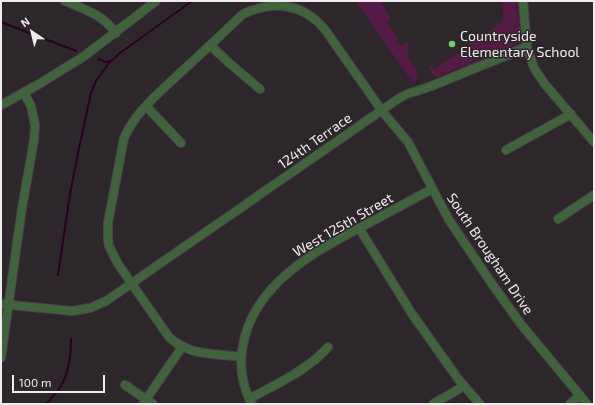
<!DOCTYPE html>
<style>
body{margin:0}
#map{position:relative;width:595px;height:405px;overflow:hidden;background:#2d272b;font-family:"Exo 2",sans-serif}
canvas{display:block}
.frame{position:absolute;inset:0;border:2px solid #efebee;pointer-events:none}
.north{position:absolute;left:12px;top:12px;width:40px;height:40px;-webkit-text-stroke:3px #2d272b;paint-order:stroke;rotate:325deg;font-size:11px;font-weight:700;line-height:16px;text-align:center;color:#efebee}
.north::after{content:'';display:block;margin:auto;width:14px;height:18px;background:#efebee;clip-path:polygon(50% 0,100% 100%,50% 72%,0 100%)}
.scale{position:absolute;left:12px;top:375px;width:93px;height:18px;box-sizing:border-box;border:2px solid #efebee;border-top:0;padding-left:5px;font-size:12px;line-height:14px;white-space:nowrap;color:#efebee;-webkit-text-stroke:3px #2d272b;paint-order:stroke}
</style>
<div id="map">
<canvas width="595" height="405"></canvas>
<div class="frame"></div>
<div class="north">N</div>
<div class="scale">100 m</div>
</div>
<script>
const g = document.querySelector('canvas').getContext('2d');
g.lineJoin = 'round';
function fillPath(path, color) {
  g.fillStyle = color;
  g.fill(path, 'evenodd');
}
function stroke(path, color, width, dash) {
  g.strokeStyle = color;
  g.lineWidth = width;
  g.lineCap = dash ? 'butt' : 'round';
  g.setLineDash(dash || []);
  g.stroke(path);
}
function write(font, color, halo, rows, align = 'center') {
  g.font = font + ' "Exo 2",sans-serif';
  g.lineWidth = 3;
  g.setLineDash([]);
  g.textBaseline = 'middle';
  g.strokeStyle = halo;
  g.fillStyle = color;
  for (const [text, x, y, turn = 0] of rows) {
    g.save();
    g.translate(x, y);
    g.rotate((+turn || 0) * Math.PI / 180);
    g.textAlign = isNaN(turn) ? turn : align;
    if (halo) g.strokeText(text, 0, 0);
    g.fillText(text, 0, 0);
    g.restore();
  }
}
fillPath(new Path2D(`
 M 356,1 L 386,1 L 382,4 L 390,17 L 389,18 L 390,20 L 387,23 L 398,38 L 396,39 L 401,46 L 407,43 L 409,44 C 405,57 410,61 418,71 L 416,82 L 413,83 Z
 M 503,1 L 516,1 L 518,43 L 467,63 L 437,77 C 432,75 430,71 430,66 L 432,66 L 434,70 L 503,21 Z
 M 517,1 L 519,1 L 521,40 L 520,42 L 518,40 Z
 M 518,44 L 516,47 L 472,64 L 443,78 L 439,78 L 468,64 Z`), '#551a46');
stroke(new Path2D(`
 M 1,22 L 76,51
 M 98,59 L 106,62 L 110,61
 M 58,275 L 70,194 L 79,148 L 91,93 L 96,81 L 108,64 L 120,53 L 192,1
 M 46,404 C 51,398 57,393 61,386 C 69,372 71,356 71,339`), '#2c0022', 2);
const minor = new Path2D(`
 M 65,1 C 84,9 103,15 116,33
 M 523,1 L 527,47 L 534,68 L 544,83 L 594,142
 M 210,45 L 229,63 L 260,89
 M 1,105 L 39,84 L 83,57 L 156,1
 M 146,106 L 181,143
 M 506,150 L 571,114
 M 558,219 L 594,195
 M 359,228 L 412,314 L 459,380 L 480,404
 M 1,304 L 72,311 L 90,308 L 106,301 L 398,99 L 407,94 L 429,87 L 527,47
 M 241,357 C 214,353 191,357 169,337 L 118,264 L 109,246 L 108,239 L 108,223 L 124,138 C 136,111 159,93 180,73 C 201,54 222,34 243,14 C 274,0 304,3 326,31 L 382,111 L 408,142 L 449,220 L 490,281 L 520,323 L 587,404
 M 1,358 L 22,208 L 34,140 L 35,125 L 33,115 L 31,106 L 24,93
 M 125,385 L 153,404
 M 249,399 C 276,384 307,371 328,347
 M 143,404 L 182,347
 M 252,404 C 242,386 239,365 243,345 C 254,283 317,250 367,224 C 389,212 410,201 432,189
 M 433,404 L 464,386
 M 570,404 L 580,395`);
stroke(minor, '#484246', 10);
stroke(minor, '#3f643c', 8);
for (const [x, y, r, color] of [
 [452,44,4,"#6cd362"]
]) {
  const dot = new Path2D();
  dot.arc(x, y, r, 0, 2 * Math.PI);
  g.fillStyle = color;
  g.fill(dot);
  stroke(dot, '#2d272b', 1.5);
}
write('14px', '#efebee', '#2d272b', [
 ["Countryside",460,36],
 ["Elementary School",460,52]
], 'left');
write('14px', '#efebee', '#2d272b', [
 ["124th Terrace",315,141,-35],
 ["West 125th Street",343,225,-30],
 ["South Brougham Drive",490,254,56]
]);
</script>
